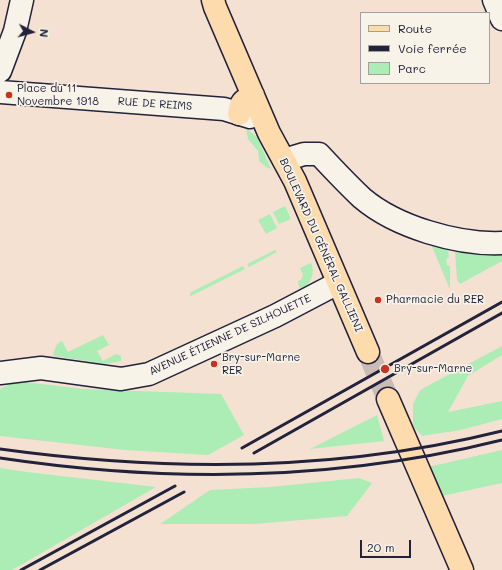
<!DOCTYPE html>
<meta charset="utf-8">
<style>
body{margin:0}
#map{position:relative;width:502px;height:570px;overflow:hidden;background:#f4e1d2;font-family:Mali,sans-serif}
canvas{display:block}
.legend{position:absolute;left:360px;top:12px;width:130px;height:72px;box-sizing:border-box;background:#f7f3e8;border:1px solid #a29fa3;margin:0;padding:5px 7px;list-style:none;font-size:12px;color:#22223b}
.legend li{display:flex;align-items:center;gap:8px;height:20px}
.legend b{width:20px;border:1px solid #a29fa3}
.north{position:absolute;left:12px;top:12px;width:40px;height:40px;-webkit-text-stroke:3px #f7f3e8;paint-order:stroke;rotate:96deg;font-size:11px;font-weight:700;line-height:16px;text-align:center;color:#22223b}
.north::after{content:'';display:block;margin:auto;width:14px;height:18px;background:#22223b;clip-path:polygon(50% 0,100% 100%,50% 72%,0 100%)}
.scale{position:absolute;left:360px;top:540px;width:51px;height:18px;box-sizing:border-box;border:2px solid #22223b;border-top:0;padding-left:5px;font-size:12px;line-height:14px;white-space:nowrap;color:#22223b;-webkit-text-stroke:3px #f7f3e8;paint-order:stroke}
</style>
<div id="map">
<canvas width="502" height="570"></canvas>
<ul class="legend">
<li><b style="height:5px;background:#fedbac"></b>Route</li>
<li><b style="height:5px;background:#22223b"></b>Voie ferrée</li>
<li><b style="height:11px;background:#acedb6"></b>Parc</li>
</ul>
<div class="north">N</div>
<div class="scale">20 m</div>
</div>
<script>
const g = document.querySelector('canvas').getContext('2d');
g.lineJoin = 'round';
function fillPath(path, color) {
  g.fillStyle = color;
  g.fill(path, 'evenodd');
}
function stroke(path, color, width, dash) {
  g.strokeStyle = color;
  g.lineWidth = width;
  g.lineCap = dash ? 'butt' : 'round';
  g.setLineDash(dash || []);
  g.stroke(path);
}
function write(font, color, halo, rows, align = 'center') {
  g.font = font + ' Mali,sans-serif';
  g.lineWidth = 3.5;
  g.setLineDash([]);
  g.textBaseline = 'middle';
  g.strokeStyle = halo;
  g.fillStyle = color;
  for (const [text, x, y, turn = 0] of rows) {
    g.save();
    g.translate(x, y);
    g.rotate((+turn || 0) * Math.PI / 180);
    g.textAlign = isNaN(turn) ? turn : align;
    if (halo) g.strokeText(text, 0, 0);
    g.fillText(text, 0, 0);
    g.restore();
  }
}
fillPath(new Path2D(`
 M 246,128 L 257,137 L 271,169 L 266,167 L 259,161 L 258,151 L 248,139 Z
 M 285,206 L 291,219 L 279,224 L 273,212 Z
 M 270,214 L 277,228 L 266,234 L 258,220 Z
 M 431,244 L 448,250 L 449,257 L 446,259 L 447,265 L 450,266 L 450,290 Z
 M 275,250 L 277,252 L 249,267 L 247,264 Z
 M 457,250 L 479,254 L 502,254 L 502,261 L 460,284 L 457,280 L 455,252 Z
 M 311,263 C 316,273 310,286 300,290 L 298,281 L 301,280 L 303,275 L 300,268 Z
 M 243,266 L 245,269 L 189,297 L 191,292 Z
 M 103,335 L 109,345 L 97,351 L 103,361 L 116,354 L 121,356 L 121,361 L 105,364 L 54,356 L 53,354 L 57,344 L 62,341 L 68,352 Z
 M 502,346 L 502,355 L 468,376 L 448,412 L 502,401 L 502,419 L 461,430 L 422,436 L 413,426 L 413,404 L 420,390 Z
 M 15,381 L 84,389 L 221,394 L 244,435 L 208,455 L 125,450 L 0,436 L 0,389 Z
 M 377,415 L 384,441 L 310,449 Z
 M 502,450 L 502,483 L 442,496 L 428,467 Z
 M 0,468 L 27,472 L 156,487 L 12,570 L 0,570 Z
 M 359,478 L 372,483 L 347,516 L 254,524 L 160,524 L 210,490 L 270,487 Z`), '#acedb6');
stroke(new Path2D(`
 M 368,352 L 388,399`), '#cabbb4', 22, [22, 11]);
const minor = new Path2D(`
 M 494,0 L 502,19
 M 0,71 L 15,31 L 22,0
 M 0,92 L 224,109 L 250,117 L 257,114
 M 284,160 L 304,154 L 319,154 C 333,169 347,184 362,198 C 396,227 458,245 502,243
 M 0,373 L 41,368 L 121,379 L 149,374 L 275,316 L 338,283`);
const major = new Path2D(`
 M 213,0 L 215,7 L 269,133 L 295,181 L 368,352
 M 239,114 C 240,103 243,100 253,95
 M 388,399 L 462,570`);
stroke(minor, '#22223b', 25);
stroke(major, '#22223b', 25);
stroke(minor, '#f7f3e8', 22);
stroke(major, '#fedbac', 22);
stroke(new Path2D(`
 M 242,448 L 502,302
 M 0,449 C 167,472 338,472 502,431
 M 254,453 L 502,313
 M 0,458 C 167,483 338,481 502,440
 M 21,570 L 175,486
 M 40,570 L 184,492`), '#22223b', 3);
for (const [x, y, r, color] of [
 [9,95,4,"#c8321e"],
 [378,300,4,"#c8321e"],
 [214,364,4,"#c8321e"],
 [385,369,5,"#c8321e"]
]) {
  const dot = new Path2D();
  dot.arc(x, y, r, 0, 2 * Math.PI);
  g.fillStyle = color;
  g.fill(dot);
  stroke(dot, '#f7f3e8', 1.5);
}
write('11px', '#22223b', '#f7f3e8', [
 ["Place du 11",17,89],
 ["Novembre 1918",17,102],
 ["Pharmacie du RER",386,300],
 ["Bry-sur-Marne",222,358],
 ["RER",222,371],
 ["Bry-sur-Marne",394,369]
], 'left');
write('11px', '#22223b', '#f7f3e8', [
 ["RUE DE REIMS",155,104,4],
 ["BOULEVARD DU GÉNÉRAL GALLIENI",321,245,66],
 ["AVENUE ÉTIENNE DE SILHOUETTE",230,335,-25]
]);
</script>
